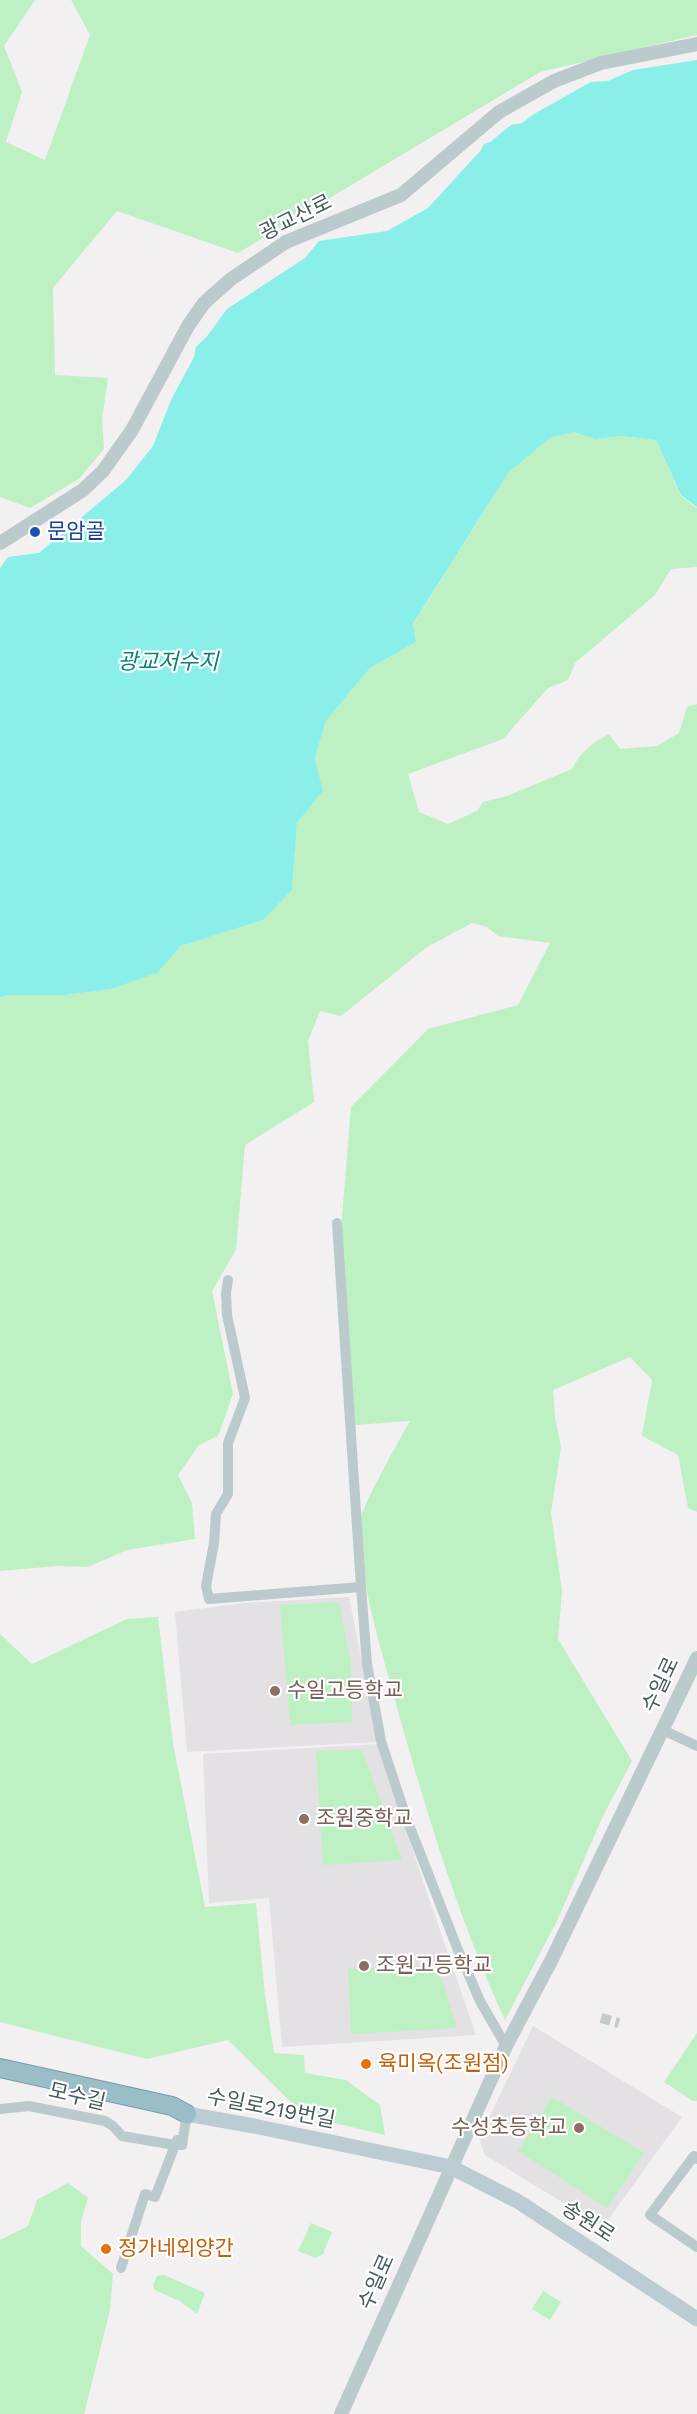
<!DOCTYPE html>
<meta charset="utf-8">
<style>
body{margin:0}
canvas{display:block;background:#f2f0f0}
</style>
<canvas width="697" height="2414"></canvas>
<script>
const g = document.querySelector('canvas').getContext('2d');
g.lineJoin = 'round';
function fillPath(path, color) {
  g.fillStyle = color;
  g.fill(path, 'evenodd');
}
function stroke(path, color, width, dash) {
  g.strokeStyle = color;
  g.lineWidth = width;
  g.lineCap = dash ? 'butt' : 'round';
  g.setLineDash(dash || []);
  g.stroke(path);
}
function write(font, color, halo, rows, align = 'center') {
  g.font = font + ' "Work Sans","Noto Sans KR",sans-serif';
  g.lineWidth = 4.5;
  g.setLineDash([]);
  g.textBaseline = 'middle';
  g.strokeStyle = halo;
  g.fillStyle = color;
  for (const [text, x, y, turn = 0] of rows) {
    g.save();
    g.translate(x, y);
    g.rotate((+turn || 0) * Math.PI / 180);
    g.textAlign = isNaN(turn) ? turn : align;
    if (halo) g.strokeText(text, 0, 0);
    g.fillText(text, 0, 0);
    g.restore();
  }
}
fillPath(new Path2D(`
 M 349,1597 L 378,1742 L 187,1752 L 175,1612 L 245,1603 Z
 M 378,1744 L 424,1884 L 476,2035 L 282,2047 L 269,1898 L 209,1903 L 203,1754 Z
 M 533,2026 L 682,2117 L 603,2227 L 485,2155 L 479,2139 Z`), '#e3e1e3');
fillPath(new Path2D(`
 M 0,0 L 35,0 L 4,46 L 22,92 L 6,142 L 45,160 L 90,35 L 71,0 L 697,0 L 697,35 L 540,72 L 238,253 L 117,211 L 53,288 L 55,375 L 108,378 L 102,419 L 104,449 L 79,479 L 30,508 L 0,497 Z
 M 574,432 L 595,439 L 621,436 L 656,440 L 681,496 L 697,508 L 697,567 L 671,569 L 655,595 L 575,663 L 568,680 L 548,688 L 503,739 L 408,774 L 419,812 L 448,824 L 477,811 L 483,802 L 507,796 L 572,769 L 579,757 L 592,744 L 609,734 L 620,749 L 657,746 L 679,733 L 687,707 L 697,704 L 697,1512 L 688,1508 L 678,1455 L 642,1436 L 652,1380 L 630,1357 L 553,1390 L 555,1417 L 561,1447 L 551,1513 L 562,1591 L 558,1639 L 632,1761 L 603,1816 L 557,1921 L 505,2020 C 457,1915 424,1805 393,1693 C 378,1637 358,1577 361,1518 C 362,1506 401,1437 410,1421 L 355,1425 L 341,1230 L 351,1107 L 428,1029 L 518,1005 L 550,943 L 498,936 L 487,927 L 472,923 L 427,947 L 341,1016 L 320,1011 L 308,1041 L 314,1102 L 245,1145 L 236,1250 L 212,1291 L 233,1394 L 218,1436 L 199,1445 L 178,1475 L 192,1503 L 195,1539 L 127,1550 L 88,1567 L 57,1566 L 0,1571 L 0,998 L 8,995 L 65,995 L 112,989 L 157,973 L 181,946 L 263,920 L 292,890 L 297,823 L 323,791 L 315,758 L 326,721 L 370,668 L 416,642 L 413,625 L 508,473 L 550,438 Z
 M 339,1602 L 351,1663 L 352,1722 L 290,1725 L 280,1605 Z
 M 158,1617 L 173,1743 L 205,1907 L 256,1903 L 265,1995 L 274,2053 L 304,2055 L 305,2073 L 346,2080 L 380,2105 L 385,2135 L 305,2116 L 228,2040 L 147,2059 L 0,2022 L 0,1634 L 32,1664 L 127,1619 Z
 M 362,1750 L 402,1860 L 323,1865 L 316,1751 Z
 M 436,1965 L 445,1988 L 457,2028 L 351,2034 L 348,1969 Z
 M 697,2033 L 697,2101 L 693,2101 L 664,2082 Z
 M 552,2097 L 644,2153 L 607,2208 L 518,2151 Z
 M 68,2183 L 88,2198 L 81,2221 L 81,2246 L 113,2274 L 110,2310 L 84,2414 L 0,2414 L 0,2240 L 28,2226 L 37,2200 Z
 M 311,2223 L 332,2232 L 323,2254 L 316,2258 L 298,2251 Z
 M 164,2275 L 205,2293 L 197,2314 L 181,2302 L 155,2290 L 153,2285 L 157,2276 Z
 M 543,2291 L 561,2302 L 550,2320 L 532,2309 Z`), '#bdf1c3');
fillPath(new Path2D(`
 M 697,60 L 697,507 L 681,495 L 656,440 L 621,436 L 595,439 L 574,432 L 550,438 L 508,473 L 413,624 L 416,642 L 370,668 L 326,721 L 315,758 L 323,791 L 297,823 L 292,890 L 263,920 L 181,946 L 157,973 L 112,989 L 65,995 L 8,995 L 0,998 L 0,568 L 8,557 L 39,553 L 126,480 L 153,446 L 171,400 L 194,357 L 196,347 L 208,335 L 227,309 L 305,258 L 319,241 L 387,231 L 428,208 L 481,150 L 484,144 L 490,142 L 511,125 L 522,123 L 534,114 L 591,82 L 608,81 L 633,70 Z`), '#89efe8');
stroke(new Path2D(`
 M 601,2018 L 619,2023`), '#c7cacc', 10, [10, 5]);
const trunk = new Path2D(`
 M 0,2068 L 172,2106 L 187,2114`);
stroke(trunk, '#719eac', 20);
stroke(new Path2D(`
 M 337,1223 L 361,1587
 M 228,1280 L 226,1293 L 227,1315 L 245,1398 L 228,1443 L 228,1494 L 216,1514 L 214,1543 L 206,1586 L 209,1599 L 361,1587 L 367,1664 L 381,1741 L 406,1817 L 458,1950 L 480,2001 L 506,2046
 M 663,1730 L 697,1746
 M 0,2109 L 29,2106 L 105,2121 L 113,2126 L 122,2136 L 175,2145 L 182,2145 L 187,2114
 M 697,2159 L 694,2156 L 650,2215 L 697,2247
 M 121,2268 L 145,2194 L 155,2197 L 177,2140`), '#bbcacd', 10);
stroke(new Path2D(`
 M 0,543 L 83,490 L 103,471 L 132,430 L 188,326 L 204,303 L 231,279 L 286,242 L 401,195 L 499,112 L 554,81 L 601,63 L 697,44
 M 341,2414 L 506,2046 L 552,1959 L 697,1658`), '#bbcacd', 14);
stroke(new Path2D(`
 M 187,2114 L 254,2126 L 451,2167 L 519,2202 L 697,2319`), '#bbcdd2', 15);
stroke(trunk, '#9abdc8', 18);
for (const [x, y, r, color] of [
 [35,532,6,"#1a4fb4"],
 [275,1691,6,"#8d6e63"],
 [304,1819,6,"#8d6e63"],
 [364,1966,6,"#8d6e63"],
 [366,2064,6,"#e8710a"],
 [579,2128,6,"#8d6e63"],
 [106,2249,6,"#e8710a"]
]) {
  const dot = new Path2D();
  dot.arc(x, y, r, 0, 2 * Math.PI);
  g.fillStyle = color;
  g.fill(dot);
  stroke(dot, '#fff', 2);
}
write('21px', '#475a5e', '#fff', [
 ["광교산로",296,218,-26],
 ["수일로",661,1685,-65],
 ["모수길",77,2097,13],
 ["수일로219번길",271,2109,11],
 ["송원로",588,2222,33],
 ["수일로",377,2282,-66]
]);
write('21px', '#164399', '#fff', [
 ["문암골",47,532]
], 'left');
write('21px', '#785e54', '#fff', [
 ["수일고등학교",287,1691],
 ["조원중학교",316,1819],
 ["조원고등학교",376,1966],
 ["수성초등학교",567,2128,"right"]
], 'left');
write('21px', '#c56008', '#fff', [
 ["육미옥(조원점)",378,2064],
 ["정가네외양간",118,2249]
], 'left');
write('italic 22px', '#0a8179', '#fff', [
 ["광교저수지",168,663]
]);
</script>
